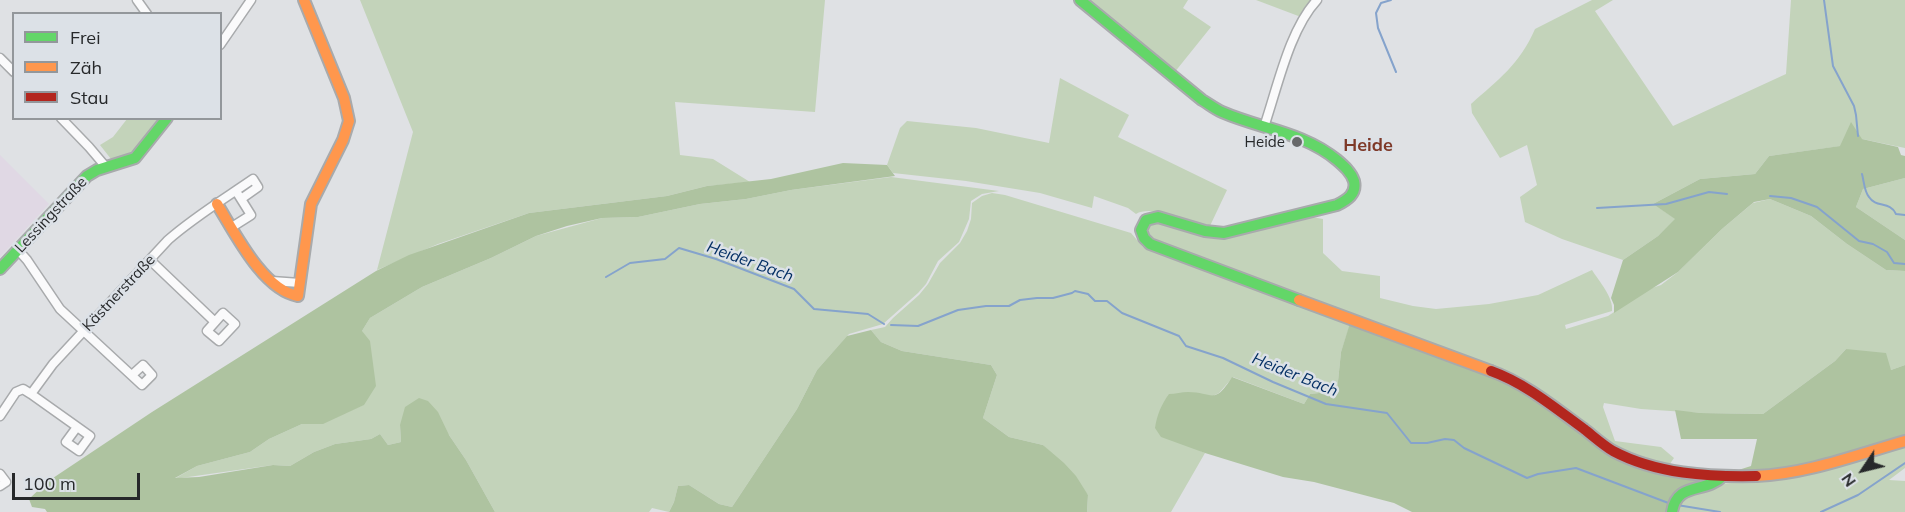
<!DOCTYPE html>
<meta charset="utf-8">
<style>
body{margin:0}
#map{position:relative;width:1905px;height:512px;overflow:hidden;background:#dfe1e4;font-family:Mulish,sans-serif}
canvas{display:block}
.legend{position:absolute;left:12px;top:12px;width:210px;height:108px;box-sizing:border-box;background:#dce1e7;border:2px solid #93979b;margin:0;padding:8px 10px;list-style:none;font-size:18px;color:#26282a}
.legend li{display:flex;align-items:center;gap:12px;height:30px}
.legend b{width:30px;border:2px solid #93979b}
.north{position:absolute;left:1833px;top:440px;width:60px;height:60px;-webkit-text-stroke:4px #dce1e7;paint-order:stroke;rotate:235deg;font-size:16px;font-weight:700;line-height:24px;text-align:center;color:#26282a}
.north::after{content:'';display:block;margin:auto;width:21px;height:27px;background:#26282a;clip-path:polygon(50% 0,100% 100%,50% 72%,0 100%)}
.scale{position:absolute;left:12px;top:473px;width:128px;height:27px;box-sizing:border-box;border:3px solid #26282a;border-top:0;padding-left:8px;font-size:18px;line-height:21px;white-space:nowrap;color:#26282a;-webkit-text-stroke:4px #dce1e7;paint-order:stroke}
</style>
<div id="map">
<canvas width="1905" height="512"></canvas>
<ul class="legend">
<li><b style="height:8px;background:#63d668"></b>Frei</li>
<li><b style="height:8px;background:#ff974d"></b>Zäh</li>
<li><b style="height:8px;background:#b3261e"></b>Stau</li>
</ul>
<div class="north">N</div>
<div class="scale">100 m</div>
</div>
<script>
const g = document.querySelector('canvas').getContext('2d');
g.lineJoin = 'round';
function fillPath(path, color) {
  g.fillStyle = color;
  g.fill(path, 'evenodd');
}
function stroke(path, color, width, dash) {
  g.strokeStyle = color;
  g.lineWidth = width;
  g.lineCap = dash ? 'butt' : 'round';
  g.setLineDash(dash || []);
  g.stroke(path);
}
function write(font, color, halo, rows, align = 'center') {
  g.font = font + ' Mulish,sans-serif';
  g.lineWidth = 5;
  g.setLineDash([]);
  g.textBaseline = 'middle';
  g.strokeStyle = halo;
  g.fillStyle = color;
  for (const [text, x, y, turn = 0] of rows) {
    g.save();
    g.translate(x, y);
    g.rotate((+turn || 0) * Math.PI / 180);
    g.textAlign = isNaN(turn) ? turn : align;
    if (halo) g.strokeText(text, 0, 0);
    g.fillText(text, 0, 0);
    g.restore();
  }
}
fillPath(new Path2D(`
 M 0,155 L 49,204 L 0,257 Z`), '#e0d8e4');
fillPath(new Path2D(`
 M 360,0 L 825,0 L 815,112 L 675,102 L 680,155 L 713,159 L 750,182 L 707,186 L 667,196 L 529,213 L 438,244 L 377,270 L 413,132 Z
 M 1086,0 L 1188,0 L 1183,8 L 1211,27 L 1174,73 Z
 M 1256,0 L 1315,0 L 1301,17 Z
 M 1592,0 L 1613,0 L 1595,11 L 1673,126 L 1786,74 L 1791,0 L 1905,0 L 1905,148 L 1862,139 L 1841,146 L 1769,156 L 1755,174 L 1700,179 L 1653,204 L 1676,219 L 1658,236 L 1623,260 L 1562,239 L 1525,222 L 1520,197 L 1537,185 L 1527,145 L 1500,158 L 1472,113 L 1471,104 C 1498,80 1520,64 1535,29 Z
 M 1060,78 L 1129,115 L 1118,137 L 1227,190 L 1209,228 C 1191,222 1152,204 1136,214 L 1128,208 L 1094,196 L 1092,208 L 1040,193 L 966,181 L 893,173 L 887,165 L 900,128 L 907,121 L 976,128 L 1049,143 Z
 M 127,119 L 160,119 C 144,139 138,155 111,159 L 100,145 L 113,137 Z
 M 891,177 L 999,191 L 982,194 L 971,201 L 969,219 L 959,242 L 938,261 L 926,284 L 918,293 L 883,324 L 849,334 L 817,370 L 797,409 L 732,507 L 719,504 L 689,485 L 678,486 L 674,502 L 669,512 L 652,508 L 649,512 L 495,512 L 466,460 L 449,435 L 400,425 L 401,442 L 388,445 L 380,434 L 371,439 L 335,444 L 314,452 L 290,466 L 273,465 L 174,479 L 197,466 L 250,452 L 269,439 L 302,424 L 323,423 L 363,405 L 362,331 L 370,318 L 422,287 L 491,258 L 536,236 L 602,218 L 638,217 L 700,204 L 746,199 L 791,190 Z
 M 1905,178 L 1905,240 L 1856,207 L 1863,189 Z
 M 992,193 L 1005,195 L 1131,233 L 1143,247 L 1351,322 L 1341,352 L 1337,391 L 1310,394 L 1304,404 L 1233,377 L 1219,393 L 1211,397 L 1202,394 L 1185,444 L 1205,453 L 1171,512 L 1087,512 L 1088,495 L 1043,445 L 1009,437 L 983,418 L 997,375 L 991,365 L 902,351 L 881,342 L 871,330 L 885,327 L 893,318 L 919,295 L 928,284 L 940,263 L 960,243 L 967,231 L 971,219 L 972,203 L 982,196 Z
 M 1770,199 L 1811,216 L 1847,244 L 1886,270 L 1905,271 L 1905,365 L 1891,370 L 1846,349 L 1835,361 L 1763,414 L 1700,413 L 1641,409 L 1604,403 L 1603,407 L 1615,441 L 1661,447 L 1674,458 L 1667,468 L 1613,450 L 1277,291 L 1213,262 L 1157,242 L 1148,232 L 1150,225 L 1155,223 L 1204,234 L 1312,217 L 1323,219 L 1323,253 L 1342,271 L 1380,276 L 1380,298 L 1413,306 L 1436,309 L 1489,304 L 1538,295 L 1592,270 C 1599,281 1614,298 1612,311 L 1565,325 L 1566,329 L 1608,316 L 1649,289 L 1661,285 L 1678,272 L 1722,229 L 1753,203 Z
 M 1905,446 L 1905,468 L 1889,480 L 1905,481 L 1905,512 L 1674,512 L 1678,498 L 1721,484 L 1800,476 Z`), '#c3d3ba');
fillPath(new Path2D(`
 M 1851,122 L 1862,139 L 1898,147 L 1901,155 L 1905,156 L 1905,178 L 1863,189 L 1856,207 L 1905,240 L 1905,271 L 1886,270 L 1847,244 L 1811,216 L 1770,199 L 1754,202 L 1722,229 L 1678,272 L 1614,313 L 1614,305 L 1611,298 L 1623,260 L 1658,236 L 1675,219 L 1653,204 L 1700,179 L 1755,174 L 1769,156 L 1840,146 Z
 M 843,163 L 887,165 L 895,176 L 791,190 L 746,199 L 700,204 L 638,217 L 602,218 L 567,226 L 536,236 L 491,258 L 422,287 L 370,318 L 362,331 L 370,341 L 376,386 L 364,405 L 323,424 L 302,424 L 269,439 L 250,452 L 197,466 L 175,478 L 199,477 L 273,465 L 290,466 L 314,452 L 335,444 L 371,439 L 380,434 L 388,445 L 401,442 L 400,425 L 405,407 L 419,398 L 428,401 L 438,412 L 449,435 L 466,460 L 495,512 L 47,512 L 45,509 L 32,507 L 29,499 L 47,482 L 152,412 L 376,271 L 409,255 L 529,213 L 667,196 L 707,186 L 771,179 Z
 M 1351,320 L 1505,376 L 1620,455 L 1723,476 L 1688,490 L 1672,512 L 1412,512 L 1394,503 L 1314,482 L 1283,477 L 1205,453 L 1161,437 L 1155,428 C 1157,415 1161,405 1169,394 C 1175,394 1182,392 1188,392 C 1213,392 1214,406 1232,377 L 1304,404 L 1310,394 L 1337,391 L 1341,352 Z
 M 871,330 L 881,342 L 902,351 L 991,365 L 997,375 L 983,418 L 1009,437 L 1043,445 L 1064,463 L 1076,476 L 1088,495 L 1087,512 L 669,512 L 674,502 L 678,486 L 689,485 L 719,504 L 732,507 L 797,409 L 817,370 L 847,336 Z
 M 1846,349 L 1886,353 L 1891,370 L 1905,365 L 1905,438 L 1856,453 L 1780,470 L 1729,473 L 1751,466 L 1757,439 L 1681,439 L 1675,410 L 1700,413 L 1763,414 L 1835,361 Z`), '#aec3a0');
stroke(new Path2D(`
 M 1391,0 L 1381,3 L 1376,13 L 1378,28 L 1396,72
 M 1824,0 L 1833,66 L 1854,106 L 1856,115 L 1858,136
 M 1862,174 C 1864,181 1864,191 1869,197 C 1876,208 1890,201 1896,214 L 1905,215
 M 1770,196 L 1791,198 L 1817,207 L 1859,241 L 1873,244 L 1887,252 L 1894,263 L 1905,264
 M 1597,208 L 1666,204 L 1709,192 L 1727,194
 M 606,277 L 630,263 L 665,259 L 679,248 L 716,259 L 794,289 L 814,309 L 868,314 L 884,324
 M 891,325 L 918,326 L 958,310 L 986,306 L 1009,306 L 1020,300 L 1037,298 L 1053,298 L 1072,293 L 1075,291 L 1088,294 L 1095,301 L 1107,301 L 1122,313 L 1179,336 L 1186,346 L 1223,358 L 1273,382 L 1326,404 L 1387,413 L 1411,443 L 1427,443 L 1445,439 L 1454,440 L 1464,448 L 1527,478 L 1538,474 L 1576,468 L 1671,504
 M 1677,505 L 1720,512
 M 1821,512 L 1858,495 L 1905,463`), '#85a3cc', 2);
const street = new Path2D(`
 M 137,0 L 147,14
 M 220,45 L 251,0
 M 0,58 L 14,72
 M 61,118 L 89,147 L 106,167
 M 1265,124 C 1278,85 1290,29 1317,0
 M 232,227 L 251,215 L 241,199
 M 18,250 L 27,260 L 60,309 L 142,385 L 152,375 L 143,365 L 132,375
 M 150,260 L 215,322 L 207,331 L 219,341 L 235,324 L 223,313 L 215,322
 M 272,281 L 300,283
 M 31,394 L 53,364 L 168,240 C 194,217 224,199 253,179 L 258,187 L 241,199 L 236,191
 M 0,416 L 16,392 L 23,389 L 31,394 L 90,436 L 79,451 L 66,442 L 77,427
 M 0,474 L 6,482 L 0,486`);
const fast = new Path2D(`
 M 1080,0 L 1202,100 C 1209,104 1215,109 1222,112 C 1261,129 1303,132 1337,160 C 1344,166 1351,172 1354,181 C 1357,194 1347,200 1337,205 L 1224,233 L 1205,231 L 1158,217 L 1146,220 L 1141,230 L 1144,238 L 1150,244 L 1299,300
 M 0,269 L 87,176 L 97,170 L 135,158 L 167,118
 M 1672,512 C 1677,481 1705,494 1723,476`);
const slow = new Path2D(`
 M 217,204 C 235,233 263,290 298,296 L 311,204 L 343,140 L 349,121 L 344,98 L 304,0
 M 1299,300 L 1491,371
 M 1756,476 C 1807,474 1856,455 1905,441`);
const jam = new Path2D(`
 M 1491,371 C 1525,383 1555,408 1584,429 C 1593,436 1603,445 1613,451 C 1656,474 1709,477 1756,476`);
stroke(street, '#a8aaac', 11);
stroke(fast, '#a8aaac', 14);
stroke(slow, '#a8aaac', 14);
stroke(jam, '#a8aaac', 14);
stroke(street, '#fafafb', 8);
stroke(fast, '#63d668', 10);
stroke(slow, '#ff974d', 10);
stroke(jam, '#b3261e', 10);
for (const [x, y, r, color] of [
 [1297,142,6,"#67696b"]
]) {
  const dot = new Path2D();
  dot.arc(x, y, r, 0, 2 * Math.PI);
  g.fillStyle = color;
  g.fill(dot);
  stroke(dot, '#dce1e7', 2);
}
write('15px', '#26282a', '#dce1e7', [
 ["Heide",1285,142]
], 'right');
write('15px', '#26282a', '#dce1e7', [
 ["Lessingstraße",51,215,-47],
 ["Kästnerstraße",119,293,-47]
]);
write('italic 16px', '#042f64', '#dce1e7', [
 ["Heider Bach",750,262,20],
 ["Heider Bach",1295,375,22]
]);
write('bold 18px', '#7e3928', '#dce1e7', [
 ["Heide",1368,146]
]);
</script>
